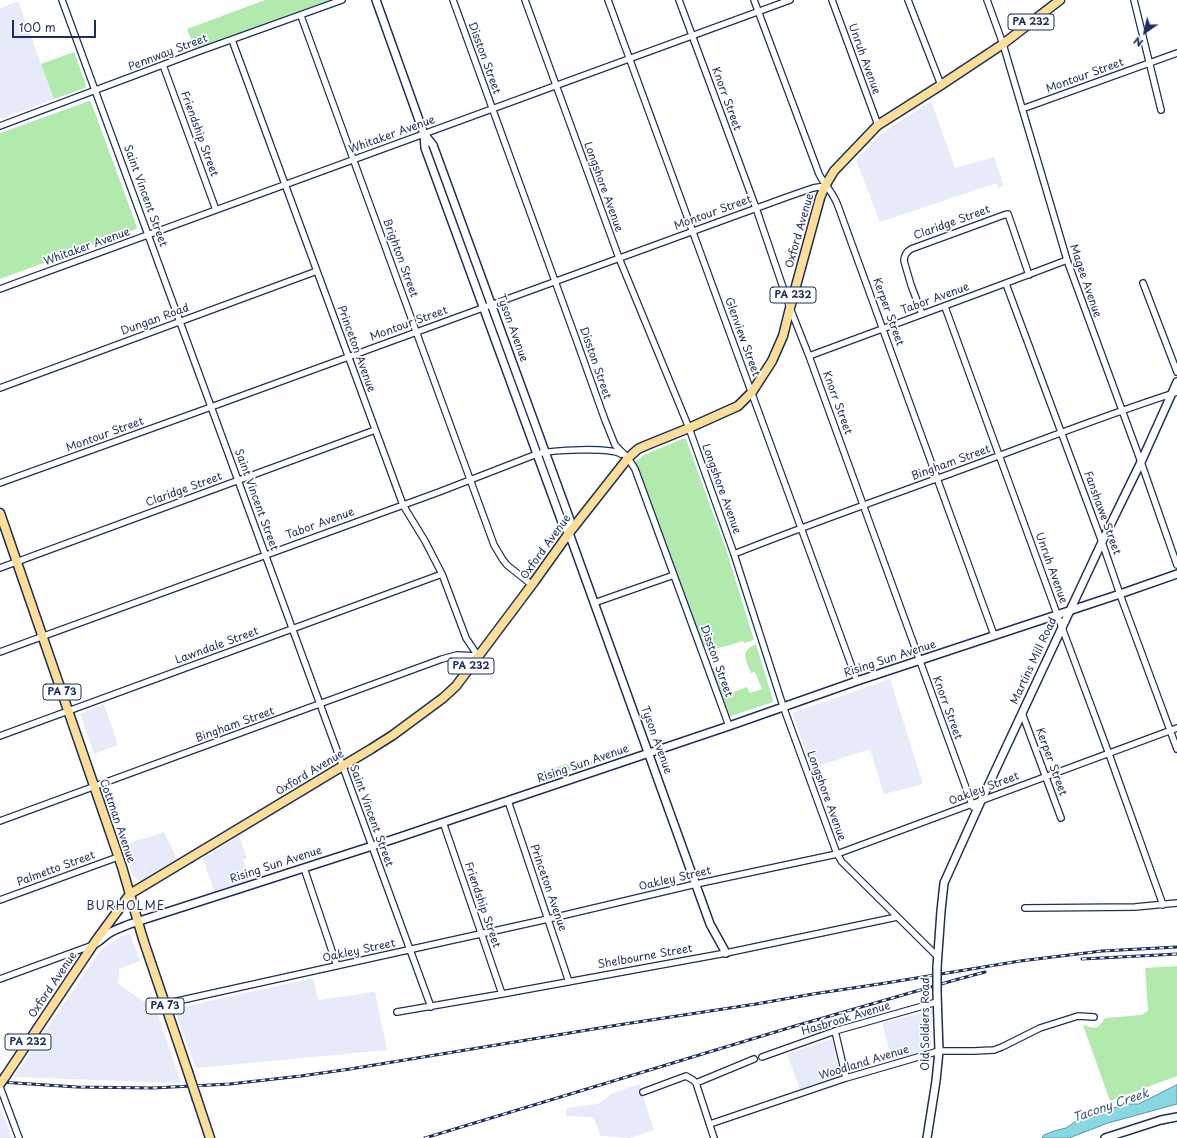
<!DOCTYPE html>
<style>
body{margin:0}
#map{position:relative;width:1177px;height:1138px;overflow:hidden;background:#fff;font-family:"Playpen Sans",sans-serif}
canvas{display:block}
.north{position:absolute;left:1125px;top:12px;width:40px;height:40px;-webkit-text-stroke:3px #fff;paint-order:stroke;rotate:214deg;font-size:11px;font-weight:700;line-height:16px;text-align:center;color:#1b2f5e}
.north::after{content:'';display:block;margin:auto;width:14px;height:18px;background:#1b2f5e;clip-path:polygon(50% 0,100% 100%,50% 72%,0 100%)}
.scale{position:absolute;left:12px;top:20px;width:84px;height:18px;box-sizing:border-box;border:2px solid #1b2f5e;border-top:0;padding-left:5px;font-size:12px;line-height:14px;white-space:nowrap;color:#1b2f5e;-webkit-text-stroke:3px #fff;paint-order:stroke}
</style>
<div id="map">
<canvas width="1177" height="1138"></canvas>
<div class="north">N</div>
<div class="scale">100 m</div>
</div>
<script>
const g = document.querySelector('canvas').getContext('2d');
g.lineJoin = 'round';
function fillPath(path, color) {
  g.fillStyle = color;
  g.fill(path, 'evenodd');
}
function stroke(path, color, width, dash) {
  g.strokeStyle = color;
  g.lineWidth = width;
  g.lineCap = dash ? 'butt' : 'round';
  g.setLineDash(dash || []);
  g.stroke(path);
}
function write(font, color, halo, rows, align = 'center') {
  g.font = font + ' "Playpen Sans",sans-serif';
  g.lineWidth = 3.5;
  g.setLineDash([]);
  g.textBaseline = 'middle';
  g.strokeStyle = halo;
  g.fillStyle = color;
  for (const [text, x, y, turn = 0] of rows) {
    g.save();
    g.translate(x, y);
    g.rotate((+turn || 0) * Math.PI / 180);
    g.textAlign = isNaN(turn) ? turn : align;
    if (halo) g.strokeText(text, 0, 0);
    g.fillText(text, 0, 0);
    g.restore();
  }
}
fillPath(new Path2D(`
 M 18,1 L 54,99 L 0,119 L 0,8 Z
 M 931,101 L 955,168 L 994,157 L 1004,186 L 998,188 L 996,183 L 880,222 L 856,160 L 881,134 Z
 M 890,679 L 923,784 L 884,794 L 870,749 L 812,768 L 792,713 Z
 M 104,704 L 118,745 L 94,754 L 80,714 Z
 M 164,832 L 177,859 L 140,881 L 133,875 L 123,845 Z
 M 239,837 L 247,858 L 243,860 L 251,880 L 214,891 L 203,858 Z
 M 130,934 L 140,961 L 119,969 L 119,980 L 117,983 L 146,1003 L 153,1001 L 181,1083 L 14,1077 L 100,951 L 109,944 L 122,936 Z
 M 313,978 L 318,1000 L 375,992 L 387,1050 L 196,1068 L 174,1009 Z
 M 932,1010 L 931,1049 L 892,1060 L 882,1023 Z
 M 832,1039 L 840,1075 L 800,1089 L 787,1054 Z
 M 639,1084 L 654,1130 L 630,1138 L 601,1136 L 593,1117 L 566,1116 L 567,1108 L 598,1104 L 611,1094 Z
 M 0,1109 L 1,1109 L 12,1138 L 0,1138 Z`), '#e6eaf9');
fillPath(new Path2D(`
 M 265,0 L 330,0 L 195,49 L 187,29 Z
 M 74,52 L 86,85 L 85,88 L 54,99 L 41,64 Z
 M 89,101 L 91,102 L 137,227 L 136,229 L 0,279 L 0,133 Z
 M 684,438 L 686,439 L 726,549 L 754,640 L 745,643 L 742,641 C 732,644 712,653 703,645 L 635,462 L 644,455 Z
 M 756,644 L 773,700 L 773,702 L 728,717 L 710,669 L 714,668 L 717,676 L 718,676 L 725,695 L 747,687 L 750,693 L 762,689 L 755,672 L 751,673 C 746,660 739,651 756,644 Z
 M 600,758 L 602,760 L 551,778 L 548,771 L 565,764 L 575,767 Z
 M 1177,966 L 1177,1076 L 1110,1101 L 1083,1025 C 1095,1028 1097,1031 1105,1018 L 1141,1015 L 1148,1011 L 1145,968 Z`), '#b2eaad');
const water = new Path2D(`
 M 1177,1085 L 1177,1104 L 1108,1123 L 1069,1138 L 1042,1138 L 1044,1135 L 1054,1131 L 1066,1128 L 1079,1119 L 1099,1115 L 1110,1109 L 1128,1104 L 1138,1104 Z`);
fillPath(water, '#87d8e1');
stroke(water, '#5c94ad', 1);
const minor = new Path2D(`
 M 62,0 L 431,1007
 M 453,0 L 576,339 L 605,420 L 615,445 L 628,458 L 635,469 L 705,660 L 729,726
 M 525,0 L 619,258 L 689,428 L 734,554 L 783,706 L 837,854 L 842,862 L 938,957
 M 608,0 L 857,681
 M 679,0 L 756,208 L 790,308 L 809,356 L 973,807
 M 754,0 L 819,174 C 825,186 833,192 838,206 L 994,635
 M 832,0 L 878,125
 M 908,0 L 941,85
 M 987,0 L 1003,44 L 1067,260 L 1141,462 L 1177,565
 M 1134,0 L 1161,110
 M 301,16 L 494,545 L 503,560 L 507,565 L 532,585
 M 232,40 L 403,505 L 425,541 L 442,574 L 466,638 L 478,656
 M 163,65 L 216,210
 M 1022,109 L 1177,53
 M 0,126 L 197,52 L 342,0
 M 1143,283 L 1177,372
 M 1006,284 L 1102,542 L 1122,600 L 1177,749
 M 0,289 L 790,0
 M 945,307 L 1057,614 L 1109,754 L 1163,905
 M 922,314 L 911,285 L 904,261 C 904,256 906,252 911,249 L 1004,215 L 1008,214 L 1029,275
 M 809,356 C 895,324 981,293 1067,260
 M 0,388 L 317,271
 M 0,483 L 211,407 L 787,197 L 813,188 L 825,186
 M 734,554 C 807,525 881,499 955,472 C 1029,445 1102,416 1177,392
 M 0,568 L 375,430
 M 594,603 L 674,575
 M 0,652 L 439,492 L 537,454 C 552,450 609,447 621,454
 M 1022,713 L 1061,818
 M 0,736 L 442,574
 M 508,801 L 569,982
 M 0,821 L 442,659 L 457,655 L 478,656
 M 443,822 L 502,994
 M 304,868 L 337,966
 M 0,900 L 118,857
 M 1025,908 L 1135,907 L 1177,903
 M 0,979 L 93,945
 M 164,1004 L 548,919 L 696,884 L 837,854 L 1177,728
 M 397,1012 L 502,994 L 726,953 L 897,917
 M 835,1031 L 846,1078
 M 762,1057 L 835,1031 L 937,1002
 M 696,1083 L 754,1059
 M 0,1087 L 19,1138
 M 643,1092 L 686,1076 L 693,1080 L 696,1083 L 714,1138
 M 710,1124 L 846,1078 L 939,1051 L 974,1051 L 994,1050 L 1002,1047 L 1040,1028 L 1078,1016 L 1094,1017`);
const tertiary = new Path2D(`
 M 376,0 L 424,134 L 425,148 L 563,525 L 569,533 L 710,924 L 726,953
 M 425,135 L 433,145 L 570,520 L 569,533
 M 937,967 L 941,911 L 944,883 L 981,801 L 1102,542 L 1141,462 L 1177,382
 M 927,1138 L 936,1081 L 939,1051 L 937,993`);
const secondary = new Path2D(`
 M 94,944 C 100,942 103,937 108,934 C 115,929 123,927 130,924 L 397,838 L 729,726 L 857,681 L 1120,594 L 1177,574
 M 1105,1138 L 1161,1120 L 1177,1117`);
const primary = new Path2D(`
 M 0,513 L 122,867 L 143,939 L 188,1072
 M 5,1077 L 97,939 L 130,894 L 371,749 L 393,735 L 443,698 L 456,686 L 534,582 L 569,533 L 628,458 L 638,449 L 647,445 L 689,428 L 729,410 L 738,406 L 752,392 L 772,361 L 783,336 L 790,308 L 820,198 L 825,186 L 834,171 L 878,125 L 941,85 L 1003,44 L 1060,0
 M 197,1099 L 210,1138`);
stroke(minor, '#1b2f5e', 8);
stroke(tertiary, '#1b2f5e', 10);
stroke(secondary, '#1b2f5e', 10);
stroke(primary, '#1b2f5e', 11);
stroke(minor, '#fff', 5.5);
stroke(tertiary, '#fff', 7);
stroke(secondary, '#fff', 7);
stroke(primary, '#fcde96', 8);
const rail = new Path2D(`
 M 1082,959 L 1177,954
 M 0,1082 L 77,1087 L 153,1088 L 230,1084 L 301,1076 L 350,1069 L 618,1025 L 756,1004 L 813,994 L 886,983 L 1020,961 L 1102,951 L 1177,947
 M 425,1138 L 795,1026 L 955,980 L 985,972`);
stroke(rail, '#1b2f5e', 3);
stroke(rail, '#fff', 1.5, [4.5]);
const tertiaryBridge = new Path2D(`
 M 937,993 L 937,967`);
const primaryBridge = new Path2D(`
 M 188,1072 L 197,1099
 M 0,1084 L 5,1077`);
stroke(tertiaryBridge, '#1b2f5e', 10, []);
stroke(primaryBridge, '#1b2f5e', 11, []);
stroke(tertiaryBridge, '#fff', 7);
stroke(primaryBridge, '#fcde96', 8);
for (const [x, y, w] of [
 [1031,22,46],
 [793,295,46],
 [471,666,46],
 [62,692,38],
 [165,1006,38],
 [28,1042,46]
]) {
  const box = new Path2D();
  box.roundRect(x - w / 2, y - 8, w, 16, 3);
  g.fillStyle = '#fff';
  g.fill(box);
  stroke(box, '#1b2f5e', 1);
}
write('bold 10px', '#1b2f5e', null, [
 ["PA 232",1031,22],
 ["PA 232",793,295],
 ["PA 232",471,666],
 ["PA 73",62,692],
 ["PA 73",165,1006],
 ["PA 232",28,1042]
]);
write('11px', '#1b2f5e', '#fff', [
 ["Pennway Street",168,53,-21],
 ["Disston Street",484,58,70],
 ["Unruh Avenue",864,59,70],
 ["Montour Street",1085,76,-20],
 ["Knorr Street",726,99,70],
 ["Friendship Street",199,134,70],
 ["Whitaker Avenue",392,135,-20],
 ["Longshore Avenue",603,187,70],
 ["Saint Vincent Street",145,196,70],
 ["Montour Street",713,213,-20],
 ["Claridge Street",952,223,-20],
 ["Oxford Avenue",800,231,-74],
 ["Whitaker Avenue",87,247,-20],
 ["Brighton Street",400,258,70],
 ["Magee Avenue",1085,281,71],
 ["Tabor Avenue",935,299,-20],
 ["Kerper Street",888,312,70],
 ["Dungan Road",155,320,-20],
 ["Montour Street",409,324,-20],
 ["Tyson Avenue",512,328,70],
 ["Glenview Street",742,337,70],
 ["Princeton Avenue",356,349,70],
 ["Disston Street",595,363,71],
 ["Knorr Street",837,403,70],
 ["Montour Street",105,435,-20],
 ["Bingham Street",951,463,-20],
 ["Longshore Avenue",721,489,70],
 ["Claridge Street",184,490,-20],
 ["Saint Vincent Street",256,500,70],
 ["Fanshawe Street",1102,513,70],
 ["Tabor Avenue",320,524,-20],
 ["Oxford Avenue",546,547,-54],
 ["Unruh Avenue",1051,568,70],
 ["Lawndale Street",217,646,-20],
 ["Rising Sun Avenue",890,659,-18],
 ["Disston Street",716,661,70],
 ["Martins Mill Road",1034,661,-65],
 ["Knorr Street",947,708,70],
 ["Bingham Street",235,725,-20],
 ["Tyson Avenue",656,740,70],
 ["Kerper Street",1051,762,70],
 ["Rising Sun Avenue",583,764,-19],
 ["Oxford Avenue",310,773,-31],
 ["Oakley Street",984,789,-21],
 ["Longshore Avenue",826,796,70],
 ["Saint Vincent Street",371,816,70],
 ["Cottman Avenue",117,821,71],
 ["Rising Sun Avenue",276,865,-18],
 ["Palmetto Street",56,869,-20],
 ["Oakley Street",675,879,-13],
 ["Princeton Avenue",548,888,71],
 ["Friendship Street",482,905,71],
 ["Oakley Street",359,951,-12],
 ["Shelbourne Street",645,957,-10],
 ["Oxford Avenue",53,985,-56],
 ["Hasbrook Avenue",846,1019,-17],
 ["Old Soldiers Road",926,1024,-90],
 ["Woodland Avenue",864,1063,-17]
]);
g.letterSpacing = '1px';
write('12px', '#1b2f5e', '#fff', [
 ["BURHOLME",126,907]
]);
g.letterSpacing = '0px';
write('italic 12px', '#36597f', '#fff', [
 ["Tacony Creek",1111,1106,-19]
]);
</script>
